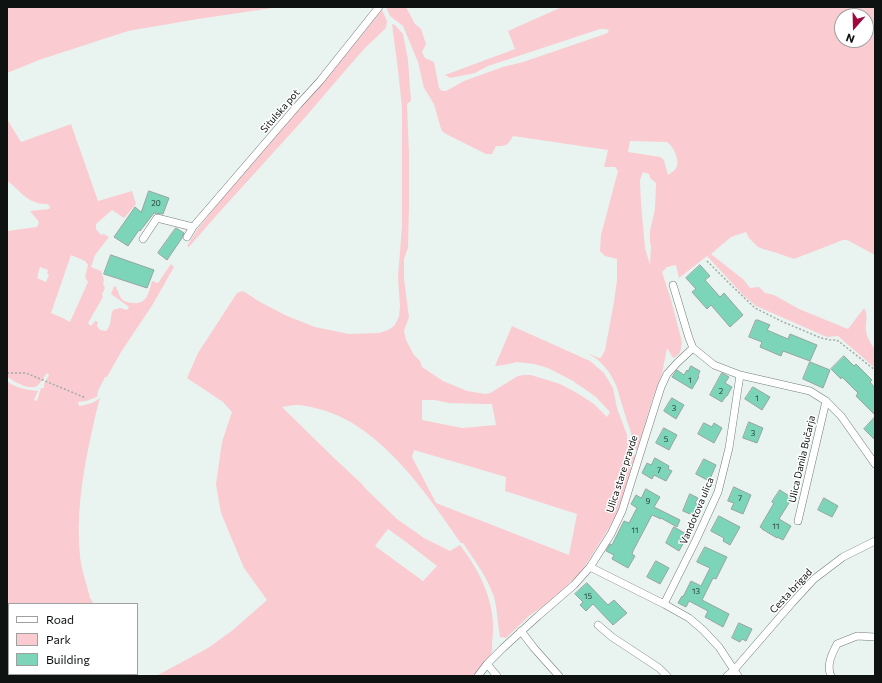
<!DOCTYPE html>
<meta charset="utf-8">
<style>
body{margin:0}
#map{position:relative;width:882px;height:683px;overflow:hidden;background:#e9f4f0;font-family:Commissioner,sans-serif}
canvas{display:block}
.frame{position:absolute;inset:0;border:8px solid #0e1211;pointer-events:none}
.legend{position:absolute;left:8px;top:603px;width:130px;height:72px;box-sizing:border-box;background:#fff;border:1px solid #9fa0a0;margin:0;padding:5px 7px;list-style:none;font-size:12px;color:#0e1211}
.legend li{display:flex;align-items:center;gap:8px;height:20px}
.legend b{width:20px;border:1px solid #9fa0a0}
.north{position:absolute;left:834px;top:8px;width:40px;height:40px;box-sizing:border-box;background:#fff;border:1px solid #9fa0a0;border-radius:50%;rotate:200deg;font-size:11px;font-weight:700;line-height:16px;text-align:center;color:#0e1211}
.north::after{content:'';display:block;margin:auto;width:14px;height:18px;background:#a2063e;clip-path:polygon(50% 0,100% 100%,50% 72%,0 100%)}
</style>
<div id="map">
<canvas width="882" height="683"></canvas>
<div class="frame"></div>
<ul class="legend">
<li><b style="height:5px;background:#fff"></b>Road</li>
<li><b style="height:11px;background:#faccd1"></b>Park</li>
<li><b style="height:11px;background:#7cd4b9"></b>Building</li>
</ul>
<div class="north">N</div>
</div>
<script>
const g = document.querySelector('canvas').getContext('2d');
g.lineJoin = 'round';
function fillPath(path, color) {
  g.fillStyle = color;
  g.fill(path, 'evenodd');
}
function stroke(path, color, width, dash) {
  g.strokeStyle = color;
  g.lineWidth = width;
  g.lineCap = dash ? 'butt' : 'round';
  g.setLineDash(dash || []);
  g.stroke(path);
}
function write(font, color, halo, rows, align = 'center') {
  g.font = font + ' Commissioner,sans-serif';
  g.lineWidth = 3;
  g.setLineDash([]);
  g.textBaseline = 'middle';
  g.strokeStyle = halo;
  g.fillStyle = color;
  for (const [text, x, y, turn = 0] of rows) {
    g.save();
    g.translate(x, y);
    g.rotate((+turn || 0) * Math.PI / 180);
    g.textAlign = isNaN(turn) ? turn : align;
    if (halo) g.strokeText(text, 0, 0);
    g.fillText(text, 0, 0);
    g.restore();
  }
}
fillPath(new Path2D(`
 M 7,7 L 279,7 L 198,19 L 128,31 L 39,60 L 7,73 Z
 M 386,7 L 406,7 L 415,24 L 421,29 L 426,44 L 422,52 L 425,58 L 434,62 L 439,88 L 442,91 L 446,91 L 464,81 L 503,67 L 523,62 L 605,34 L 609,32 L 607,29 L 600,29 L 488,66 L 475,73 L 450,78 L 445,75 L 515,49 L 508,31 L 562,7 L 875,7 L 875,255 L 847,240 L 843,240 L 794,259 L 774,252 L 763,249 L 758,247 L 749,238 L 746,232 L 731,237 L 711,254 L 744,280 L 750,288 L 759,287 L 765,293 L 774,295 L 799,309 L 848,329 L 864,308 C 869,315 865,323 866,331 C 867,337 871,345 875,349 L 875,368 L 838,336 L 827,337 L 756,306 L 743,295 L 707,256 L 679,278 L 676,265 L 667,267 L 662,272 L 663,275 L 671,300 L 682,342 C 681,350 681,355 673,358 L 667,348 L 662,374 L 653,397 L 637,451 L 632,442 L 631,432 L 627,421 L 616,385 L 609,372 L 602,364 L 597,359 L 587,353 L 599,358 L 601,358 L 605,350 L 614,302 L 617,280 L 617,259 L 605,256 L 600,251 L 601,235 L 618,171 L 615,167 L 604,167 L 608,150 L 513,136 C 508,144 507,147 496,146 L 492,154 L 486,154 L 448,135 L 443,132 L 441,129 L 434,104 L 424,88 L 418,62 L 403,26 L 390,16 ZM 842,16 L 866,16 L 866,40 L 842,40 ZM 630,141 L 667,142 C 673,146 679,158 677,166 C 676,170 671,173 668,175 L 664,160 L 660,157 L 628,152 ZM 643,172 L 649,174 L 650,178 L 656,183 L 655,209 L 650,231 L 650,242 L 651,247 L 650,265 L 645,248 L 644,237 L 641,203 L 640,180 Z
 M 382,10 L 387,21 L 386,28 L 366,47 L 350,65 L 302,121 L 215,217 L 189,247 L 187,246 L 197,230 L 240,176 L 301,106 L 321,85 Z
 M 392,24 L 395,25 L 403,34 L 408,60 L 411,101 L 407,104 L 409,153 L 409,207 L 408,248 L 404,259 L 404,279 L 409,317 L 404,331 L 406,340 L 414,355 L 420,361 L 422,367 L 443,381 L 467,391 L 485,394 L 490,393 L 518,376 L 524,375 L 531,375 L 560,384 L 577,393 L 594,404 L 607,417 L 610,412 L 596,397 L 573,381 L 548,368 L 534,364 L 517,362 L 504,365 L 495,366 L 512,326 L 590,361 L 604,373 L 613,388 L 617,408 L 627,435 L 627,442 L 630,449 L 635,457 L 619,512 L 587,563 L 578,575 L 562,590 L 541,608 L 530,615 L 506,638 L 500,637 C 498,626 497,608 494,597 C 488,578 474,560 463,543 L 461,543 C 426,493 379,422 315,408 C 310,407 303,405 297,405 C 292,405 287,406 282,407 L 334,458 L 362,484 L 365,488 L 397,519 L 424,538 L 450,551 L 460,545 C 481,572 498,607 492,642 C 492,646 493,651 491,654 C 490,658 477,672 474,676 L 156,676 L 208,648 L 233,630 L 267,600 L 244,568 L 221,513 L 216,484 L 222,442 L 232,412 L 223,402 L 187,378 L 198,353 L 237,293 L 243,291 L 260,302 L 287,316 L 315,327 L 349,334 L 379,333 L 388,330 L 394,326 L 397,321 L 399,316 L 400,306 L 398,277 L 402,226 L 402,108 L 398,70 ZM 422,400 L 435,400 L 449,403 L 481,404 L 492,404 L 496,425 L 462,428 L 422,420 ZM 414,450 L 506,477 L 505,491 L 577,514 L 569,555 L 436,503 L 412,457 ZM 388,529 L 406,542 L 437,566 L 423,581 L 375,546 Z
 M 7,119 L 21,142 L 71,124 L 98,201 L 132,191 L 136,204 L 124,218 L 112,210 L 96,224 L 96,229 L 101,235 L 104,234 L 109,237 L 95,255 L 91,267 L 101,271 L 104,280 L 103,284 L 105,288 L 102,294 L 103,297 L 88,323 L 91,326 L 95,321 L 98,322 L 97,326 L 100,330 L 106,331 C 113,323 109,318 113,310 L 120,308 L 127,310 L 129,307 L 111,294 L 114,286 L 116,287 C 118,290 119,296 122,299 C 126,304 141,305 145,299 C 149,295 150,287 152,281 L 158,283 L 171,264 L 174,267 L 153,304 L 121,352 L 107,377 L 105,377 L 98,391 L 97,397 L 86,401 L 78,402 L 79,406 C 87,405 94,403 100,398 C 96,412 93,426 90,440 C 82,478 76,517 80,556 C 81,568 87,585 90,598 L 94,604 L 9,604 L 9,674 L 132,674 L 138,676 L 7,676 L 7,381 C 15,388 28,390 38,391 L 34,400 L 37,401 L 41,388 L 44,388 L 44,384 L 49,375 L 47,373 C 44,377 41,383 37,386 C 29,391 14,381 7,377 L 7,231 L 37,227 L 39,222 L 30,211 L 49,209 L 50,207 L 48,204 C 44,204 39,204 35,202 C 24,199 17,187 7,181 ZM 71,255 L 85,261 L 88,265 L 85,277 L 88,282 L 70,322 L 63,318 L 51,313 ZM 40,267 L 48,270 L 47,273 L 49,275 L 46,282 L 37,278 Z`), '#faccd1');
const building = new Path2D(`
 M 149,191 L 169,198 L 163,214 L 154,213 L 140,231 L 139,230 L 128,246 L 114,237 L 135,207 L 141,212 Z
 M 176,228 L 184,233 L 182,238 L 167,260 L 158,253 Z
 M 111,255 L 154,270 L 147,288 L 104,274 Z
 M 700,265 L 710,276 L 705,280 L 720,297 L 724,293 L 743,315 L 730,327 L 711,305 L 707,309 L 692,292 L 696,289 L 686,278 Z
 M 756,320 L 758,320 L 770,325 L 767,330 L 788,339 L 790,334 L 817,345 L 810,361 L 783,351 L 781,356 L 760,347 L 762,342 L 749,337 Z
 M 844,356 L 854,366 L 856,364 L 872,380 L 870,382 L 875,388 L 875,415 L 856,396 L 858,393 L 842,377 L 841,379 L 831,369 Z
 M 810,362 L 830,370 L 823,388 L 803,379 Z
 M 691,366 L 700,371 L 698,376 L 699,377 L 692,389 L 672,377 L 677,370 L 684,375 L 687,370 L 688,371 Z
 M 722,373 L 729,377 L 725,383 L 732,387 L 727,396 L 726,396 L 722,402 L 710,395 Z
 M 753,387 L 770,397 L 762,410 L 745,399 Z
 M 672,398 L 684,405 L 676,419 L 664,411 Z
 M 875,417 L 875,440 L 864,429 Z
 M 749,422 L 763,428 L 757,443 L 743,438 Z
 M 704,423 L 712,427 L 714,423 L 722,428 L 714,443 L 698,434 Z
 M 664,428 L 677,435 L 669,450 L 656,443 Z
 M 655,458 L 669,466 L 668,469 L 672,471 L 666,481 L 654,475 L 652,479 L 642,473 L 647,463 L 651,465 Z
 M 704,459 L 716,465 L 709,481 L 696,474 Z
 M 734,487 L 751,495 L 743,514 L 731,509 L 734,503 L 728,501 Z
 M 646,489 L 660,497 L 654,507 L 680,520 L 677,527 L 661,518 L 661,519 L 652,515 L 633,551 L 632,554 L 635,556 L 628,568 L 612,559 L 614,555 L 606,551 L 610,544 L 612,545 L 624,521 L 629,523 L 637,508 L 631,504 L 636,495 L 641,498 Z
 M 780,490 L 792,498 L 779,519 L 791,526 L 783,540 L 777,537 L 777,538 L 762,529 L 762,528 L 760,527 L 774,503 L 772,502 Z
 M 690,494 L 698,498 L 695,503 L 701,506 L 697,517 L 683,511 Z
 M 824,498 L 838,506 L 832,517 L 818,510 Z
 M 719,516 L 740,527 L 730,545 L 723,541 L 724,538 L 711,531 Z
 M 674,527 L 688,535 L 679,551 L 666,543 Z
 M 705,547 L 727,557 L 716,579 L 713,578 L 702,600 L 729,614 L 723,627 L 705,617 L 708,611 L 689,601 L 686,607 L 678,603 L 682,596 L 683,597 L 691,581 L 701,586 L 710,568 L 697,562 Z
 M 656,561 L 669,568 L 660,584 L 647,577 Z
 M 587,583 L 608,605 L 614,600 L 627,613 L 613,625 L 593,604 L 586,611 L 580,605 L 583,602 L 575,594 Z
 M 739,623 L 752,629 L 746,641 L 742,639 L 740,642 L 732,638 Z`);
fillPath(building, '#7cd4b9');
stroke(building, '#99a3a0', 1);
const street = new Path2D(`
 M 187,237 L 193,227 L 298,105 L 320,81 L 379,7
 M 143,239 L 157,218 L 193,227
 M 673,285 L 689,338 L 693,348 L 714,365 L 740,375 L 810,391 L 826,401 L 841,416 L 875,464
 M 798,521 L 826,401
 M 590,567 L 664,604 L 689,618 L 703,630 L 719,647 L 738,676
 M 664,604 L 696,540 L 718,492 L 729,448 L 740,375
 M 598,625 L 612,637 L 659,668 L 667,676
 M 521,631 L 534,648 L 559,676
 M 487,664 L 497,676
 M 478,676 L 487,664 L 503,648 L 538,616 L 574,585 L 590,567 L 611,534 L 622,511 L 661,387 L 667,374 L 678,362 L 693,348
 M 727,676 L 734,670 L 792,603 L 814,579 L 843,557 L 875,541
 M 831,676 C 826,665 832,654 837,644 L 857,636 L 875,637`);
stroke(street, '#737d79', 8);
stroke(new Path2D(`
 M 707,261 L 732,286 L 755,308 L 781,321 L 821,338 L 831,340 L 837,340 L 875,370
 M 7,373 L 26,373 L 86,398`), '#a2aba8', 1.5, [2, 2]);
stroke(street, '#fff', 7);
write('8px', '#2a423b', null, [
 ["20",156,203],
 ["1",690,380],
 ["2",721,391],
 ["1",757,398],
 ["3",674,408],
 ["3",753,433],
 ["5",666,439],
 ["7",659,470],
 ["7",740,498],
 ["9",648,501],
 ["11",776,526],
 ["11",635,530],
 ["13",696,591],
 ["15",588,596]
]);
write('10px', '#0e1211', '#fff', [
 ["Situlska pot",280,111,-49],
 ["Ulica Danila Bučarja",802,459,-77],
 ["Ulica stare pravde",622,474,-72],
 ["Vandotova ulica",697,511,-67],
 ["Cesta brigad",791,591,-47]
]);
</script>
